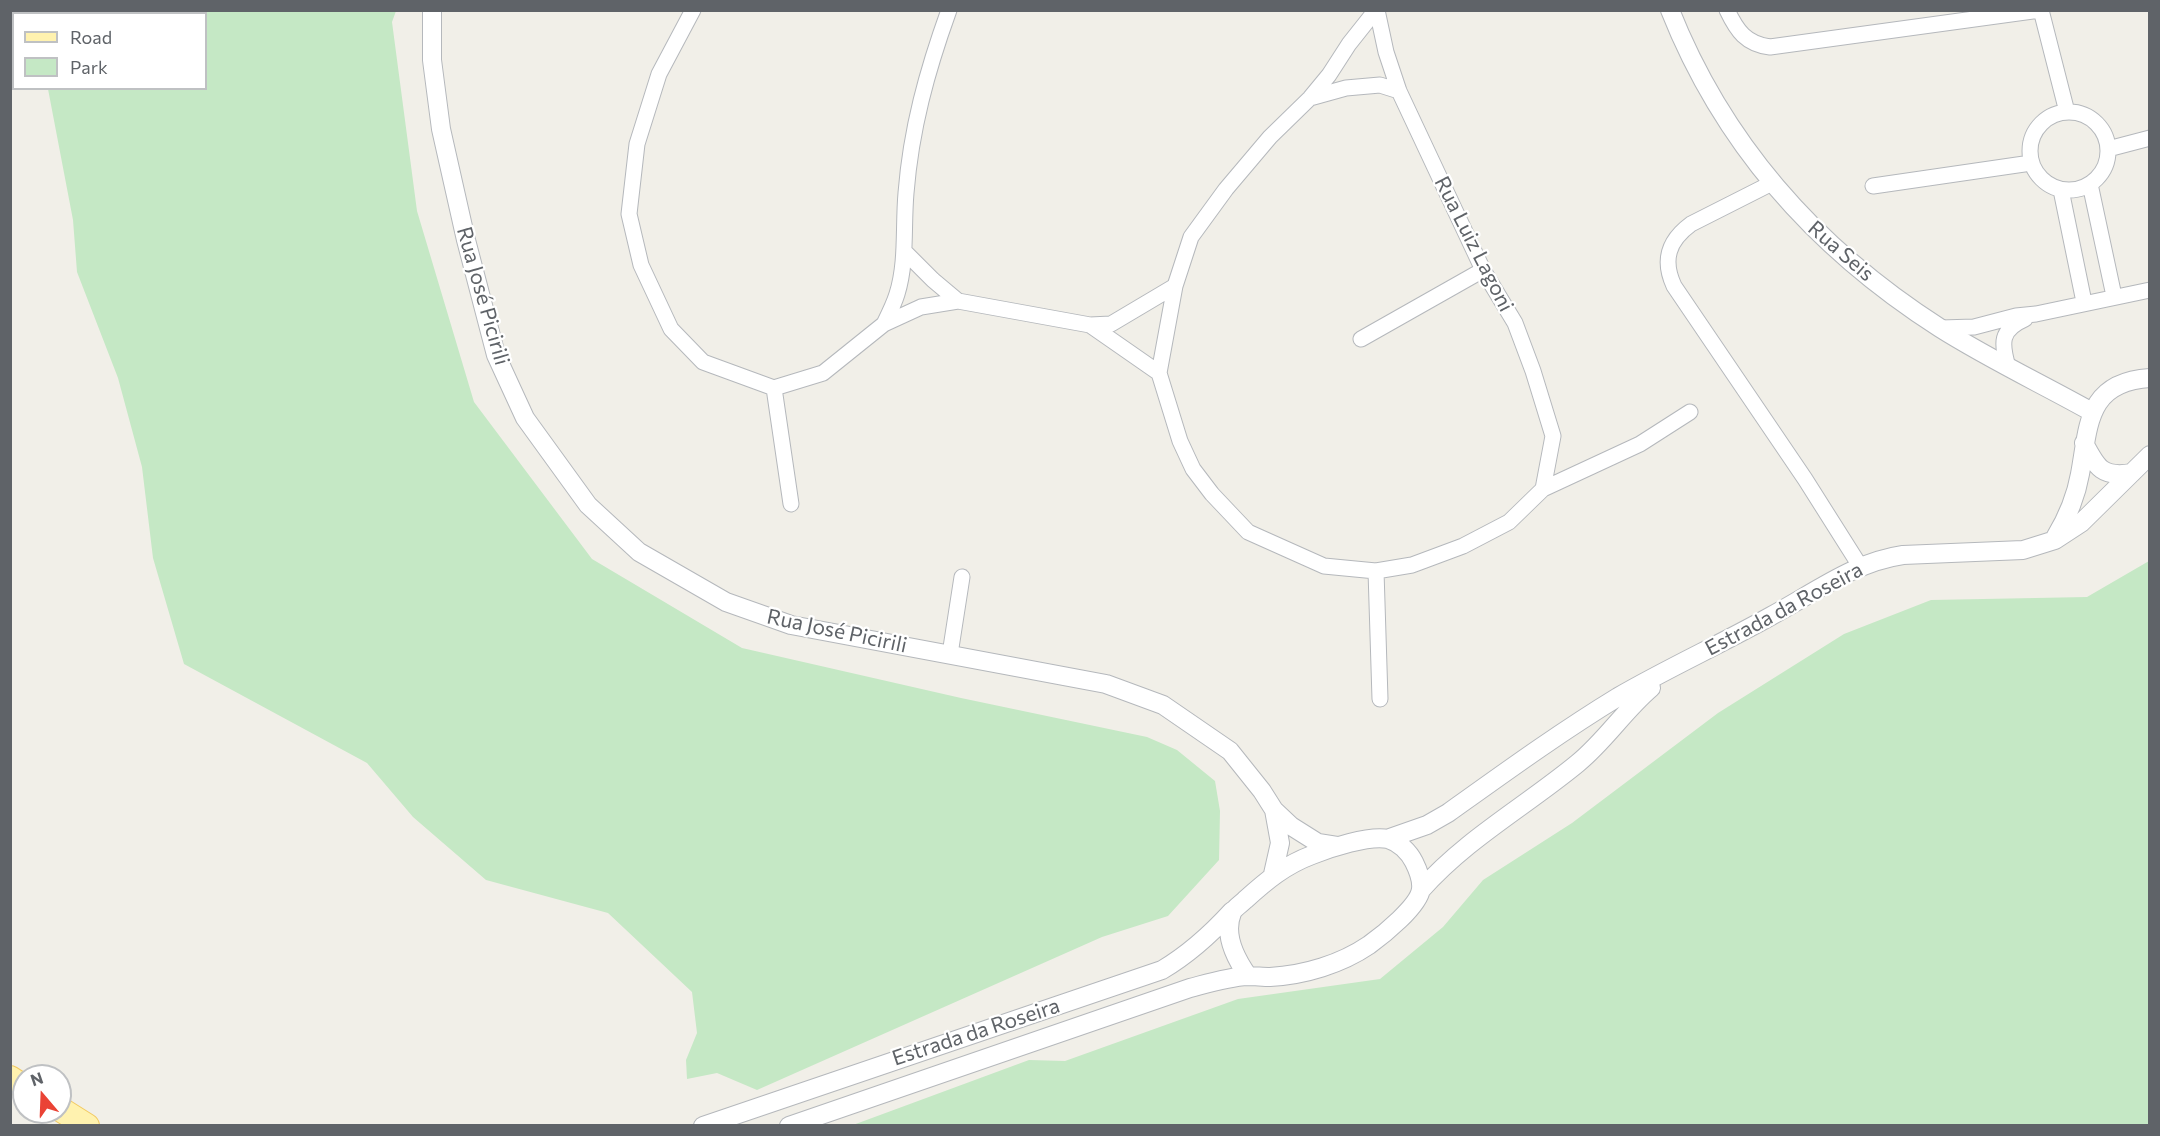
<!DOCTYPE html>
<meta charset="utf-8">
<style>
body{margin:0}
#map{position:relative;width:2160px;height:1136px;overflow:hidden;background:#f1efe8;font-family:Commissioner,sans-serif}
canvas{display:block}
.frame{position:absolute;inset:0;border:12px solid #5f6368;pointer-events:none}
.legend{position:absolute;left:12px;top:12px;width:195px;height:78px;box-sizing:border-box;background:#fff;border:2px solid #bfc1c3;margin:0;padding:8px 10px;list-style:none;font-size:18px;color:#5f6368}
.legend li{display:flex;align-items:center;gap:12px;height:30px}
.legend b{width:30px;border:2px solid #bfc1c3}
.north{position:absolute;left:12px;top:1064px;width:60px;height:60px;box-sizing:border-box;background:#fff;border:2px solid #bfc1c3;border-radius:50%;rotate:341deg;font-size:16px;font-weight:700;line-height:24px;text-align:center;color:#5f6368}
.north::after{content:'';display:block;margin:auto;width:21px;height:27px;background:#ea4335;clip-path:polygon(50% 0,100% 100%,50% 72%,0 100%)}
</style>
<div id="map">
<canvas width="2160" height="1136"></canvas>
<div class="frame"></div>
<ul class="legend">
<li><b style="height:8px;background:#fff2af"></b>Road</li>
<li><b style="height:16px;background:#c5e8c5"></b>Park</li>
</ul>
<div class="north">N</div>
</div>
<script>
const g = document.querySelector('canvas').getContext('2d');
g.lineJoin = 'round';
function fillPath(path, color) {
  g.fillStyle = color;
  g.fill(path, 'evenodd');
}
function stroke(path, color, width, dash) {
  g.strokeStyle = color;
  g.lineWidth = width;
  g.lineCap = dash ? 'butt' : 'round';
  g.setLineDash(dash || []);
  g.stroke(path);
}
function write(font, color, halo, rows, align = 'center') {
  g.font = font + ' Commissioner,sans-serif';
  g.lineWidth = 4.5;
  g.setLineDash([]);
  g.textBaseline = 'middle';
  g.strokeStyle = halo;
  g.fillStyle = color;
  for (const [text, x, y, turn = 0] of rows) {
    g.save();
    g.translate(x, y);
    g.rotate((+turn || 0) * Math.PI / 180);
    g.textAlign = isNaN(turn) ? turn : align;
    if (halo) g.strokeText(text, 0, 0);
    g.fillText(text, 0, 0);
    g.restore();
  }
}
fillPath(new Path2D(`
 M 33,11 L 396,11 L 392,22 L 417,211 L 474,402 L 592,559 L 742,648 L 961,698 L 1147,737 L 1177,750 L 1215,781 L 1220,811 L 1219,860 L 1168,916 L 1102,937 L 757,1090 L 717,1073 L 687,1079 L 686,1060 L 697,1033 L 692,992 L 608,913 L 486,880 L 413,817 L 367,763 L 184,664 L 153,558 L 142,467 L 118,378 L 77,272 L 73,220 L 48,89 L 206,88 L 206,14 L 33,14 Z
 M 2149,561 L 2149,1125 L 853,1125 L 1029,1060 L 1065,1061 L 1238,999 L 1380,979 L 1443,927 L 1483,880 L 1572,823 L 1718,713 L 1844,634 L 1931,600 L 2087,597 Z`), '#c5e8c5');
const minor = new Path2D(`
 M 693,10 L 659,74 L 637,144 L 629,214 L 641,265 L 671,329 L 703,362 L 774,388 L 823,373 L 884,324 L 921,307 L 958,301 L 1090,325 L 1159,373
 M 1376,10 L 1349,44 L 1329,75 L 1310,98 L 1270,137 L 1226,189 L 1191,237 L 1175,286 L 1159,373 L 1180,441 L 1193,469 L 1212,494 L 1248,532 L 1324,566 L 1376,571 L 1412,565 L 1463,546 L 1509,522 L 1543,489 L 1640,444 L 1690,412
 M 1377,10 L 1386,52 L 1399,91 L 1483,270 L 1515,323 L 1533,371 L 1553,436 L 1543,489
 M 1727,10 C 1737,31 1746,44 1770,47 L 2040,10
 M 2041,10 L 2067,112
 M 1310,98 L 1346,88 L 1380,85 L 1399,91
 M2030 151a39 39 0 1 1 78 0a39 39 0 1 1-78 0Z
 M 2108,149 L 2150,138
 M 1772,183 L 1691,224 C 1668,241 1662,260 1674,286 L 1805,479 L 1860,566
 M 2090,184 L 2114,296
 M 1873,186 L 2031,163
 M 2061,190 L 2084,302
 M 904,251 L 933,280 L 958,301
 M 884,324 C 889,314 894,304 897,294 C 907,262 903,227 906,193 C 911,129 927,71 949,10
 M 1090,325 L 1111,324 L 1175,286
 M 1941,328 L 1974,327 L 2016,316 L 2036,314 L 2150,290
 M 1361,339 L 1483,270
 M 2008,367 C 2001,343 2000,330 2025,319
 M 774,388 L 791,504
 M 1376,571 L 1380,699
 M 950,654 L 962,577`);
const tertiary = new Path2D(`
 M 432,10 L 432,60 L 441,129 L 466,240 L 496,355 L 525,418 L 588,505 L 639,552 L 726,602 L 791,625 L 1106,684 L 1163,705 L 1230,751 L 1262,791 L 1274,810 L 1291,826 L 1318,843 L 1337,846
 M 1670,10 C 1724,146 1818,250 1940,328 C 1989,359 2042,384 2092,412
 M 2084,443 C 2097,468 2102,478 2132,473
 M 2055,538 C 2067,518 2076,497 2080,474 C 2089,426 2086,382 2150,378
 M 1387,839 L 1427,825 L 1448,813 C 1504,773 1559,733 1618,697 C 1668,668 1721,644 1771,616 C 1814,593 1854,562 1903,555 L 2023,550 L 2055,540 L 2081,523 L 2150,455
 M 1273,874 L 1280,843 L 1274,810
 M 1421,890 C 1466,839 1526,806 1578,763 C 1605,741 1624,711 1651,688
 M 703,1126 L 1162,970 C 1189,954 1211,934 1232,911
 M 789,1126 L 1190,988 C 1209,983 1228,977 1248,976 C 1255,976 1263,977 1270,977 C 1305,975 1341,964 1369,945 C 1383,935 1419,906 1421,889 C 1422,881 1418,870 1414,862 C 1409,852 1399,842 1388,839 C 1369,835 1330,848 1312,855 C 1285,865 1266,881 1245,900 C 1241,904 1234,908 1232,913 C 1223,935 1236,959 1248,976`);
const primary = new Path2D(`
 M 10,1078 L 24,1087
 M 60,1109 L 87,1126`);
stroke(minor, '#b5b8bc', 17);
stroke(tertiary, '#b5b8bc', 20);
stroke(primary, '#f2c960', 26);
stroke(minor, '#fff', 15);
stroke(tertiary, '#fff', 18);
stroke(primary, '#fff2af', 24);
write('21px', '#5f6368', '#fff', [
 ["Rua Luiz Lagoni",1474,244,63],
 ["Rua Seis",1841,251,41],
 ["Rua José Picirili",483,296,74],
 ["Estrada da Roseira",1784,609,-28],
 ["Rua José Picirili",837,631,12],
 ["Estrada da Roseira",976,1032,-18]
]);
</script>
